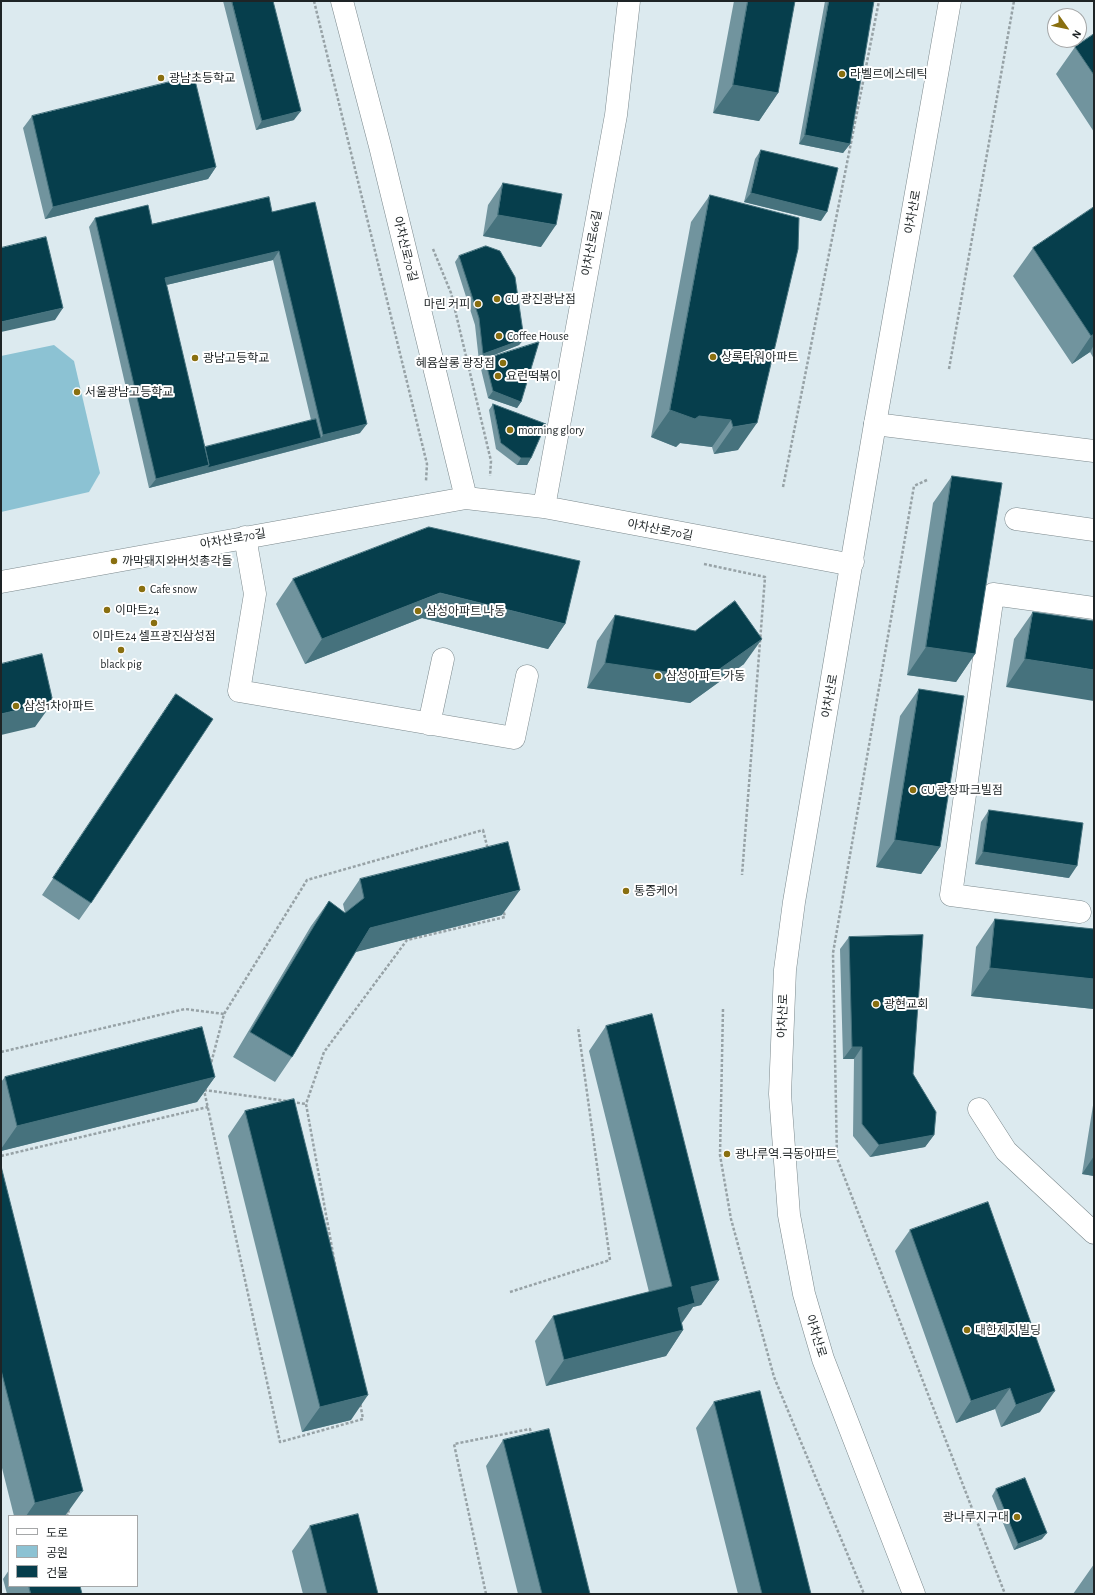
<!DOCTYPE html>
<meta charset="utf-8">
<style>
body{margin:0}
#map{position:relative;width:1095px;height:1595px;overflow:hidden;background:#dceaef;font-family:"Alegreya Sans","Noto Sans KR",sans-serif}
canvas{display:block}
.frame{position:absolute;inset:0;border:2px solid #1e2426;pointer-events:none}
.legend{position:absolute;left:8px;top:1515px;width:130px;height:72px;box-sizing:border-box;background:#fff;border:1px solid #a5a7a8;margin:0;padding:5px 7px;list-style:none;font-size:12px;color:#1e2426}
.legend li{display:flex;align-items:center;gap:8px;height:20px}
.legend b{width:20px;border:1px solid #a5a7a8}
.north{position:absolute;left:1047px;top:8px;width:40px;height:40px;box-sizing:border-box;background:#fff;border:1px solid #a5a7a8;border-radius:50%;rotate:123deg;font-size:11px;font-weight:700;line-height:16px;text-align:center;color:#1e2426}
.north::after{content:'';display:block;margin:auto;width:14px;height:18px;background:#896f10;clip-path:polygon(50% 0,100% 100%,50% 72%,0 100%)}
</style>
<div id="map">
<canvas width="1095" height="1595"></canvas>
<div class="frame"></div>
<ul class="legend">
<li><b style="height:5px;background:#fff"></b>도로</li>
<li><b style="height:11px;background:#8cc2d3"></b>공원</li>
<li><b style="height:11px;background:#063e4c"></b>건물</li>
</ul>
<div class="north">N</div>
</div>
<script>
const g = document.querySelector('canvas').getContext('2d');
g.lineJoin = 'round';
function fillPath(path, color) {
  g.fillStyle = color;
  g.fill(path, 'evenodd');
}
function stroke(path, color, width, dash) {
  g.strokeStyle = color;
  g.lineWidth = width;
  g.lineCap = dash ? 'butt' : 'round';
  g.setLineDash(dash || []);
  g.stroke(path);
}
function write(font, color, halo, rows, align = 'center') {
  g.font = font + ' "Alegreya Sans","Noto Sans KR",sans-serif';
  g.lineWidth = 4;
  g.setLineDash([]);
  g.textBaseline = 'middle';
  g.strokeStyle = halo;
  g.fillStyle = color;
  for (const [text, x, y, turn = 0] of rows) {
    g.save();
    g.translate(x, y);
    g.rotate((+turn || 0) * Math.PI / 180);
    g.textAlign = isNaN(turn) ? turn : align;
    if (halo) g.strokeText(text, 0, 0);
    g.fillText(text, 0, 0);
    g.restore();
  }
}
fillPath(new Path2D(`
 M 54,345 L 74,361 L 100,473 L 89,492 L 1,512 L 1,356 Z`), '#8cc2d3');
const street = new Path2D(`
 M 342,1 L 380,146 L 466,498 L 544,507 L 842,563 L 853,562
 M 875,424 L 1094,451
 M 544,507 L 616,115 L 629,1
 M 1016,519 L 1094,530
 M 245,537 L 255,594 L 239,691 L 514,738 L 527,676
 M 1,582 L 466,498
 M 429,724 L 443,659
 M 1080,912 L 951,895 L 993,594 L 1094,608
 M 979,1109 L 1006,1151 L 1094,1233`);
const secondary = new Path2D(`
 M 914,1594 L 823,1359 L 804,1294 L 789,1215 L 780,1094 L 785,970 L 794,902 L 875,424 L 950,1`);
stroke(street, '#7c898d', 23);
stroke(secondary, '#7c898d', 23);
stroke(new Path2D(`
 M 314,1 L 427,464 L 426,481
 M 433,249 L 451,293 L 491,461 L 490,476
 M 949,369 L 1014,1
 M 927,480 L 914,486 L 833,953 L 837,1158 L 1005,1594
 M 783,487 L 879,1
 M 704,564 L 765,577 L 742,875
 M 483,830 L 505,917 L 407,940 L 324,1052 L 306,1104 L 363,1419 L 280,1442 L 204,1090 L 224,1014 L 307,880 Z
 M 723,1009 L 720,1155 L 731,1219 L 774,1377 L 864,1594
 M 1,1052 L 185,1009 L 224,1014
 M 204,1090 L 287,1101
 M 292,1102 L 306,1104
 M 1,1156 L 208,1107
 M 510,1292 L 610,1260 L 578,1027
 M 66,1516 L 69,1514 L 68,1508
 M 486,1594 L 454,1444 L 530,1429 L 532,1436`), '#97a2a6', 2.5, [3, 2]);
stroke(street, '#fff', 22);
stroke(secondary, '#fff', 22);
fillPath(new Path2D(`
 M 223,1 L 273,1 L 294,120 L 256,130 Z
 M 734,1 L 795,1 L 778,93 L 759,121 L 713,113 Z
 M 825,1 L 874,1 L 850,144 L 843,153 L 799,144 Z
 M 1094,34 L 1094,132 L 1056,74 L 1075,47 Z
 M 32,116 L 216,167 L 208,179 L 45,219 L 23,128 Z
 M 761,150 L 821,221 L 744,202 L 755,159 Z
 M 503,183 L 541,247 L 483,236 L 488,205 Z
 M 710,195 L 738,450 L 714,454 L 712,447 L 680,443 L 676,447 L 651,437 L 691,222 Z
 M 1094,207 L 1094,359 L 1090,352 L 1072,364 L 1013,276 L 1033,248 Z
 M 272,212 L 360,433 L 149,488 L 89,227 L 95,218 L 152,224 ZM 273,260 L 311,420 L 205,447 L 166,285 Z
 M 459,256 L 524,339 L 519,345 L 479,361 L 475,325 L 455,262 Z
 M 485,359 L 521,402 L 517,408 L 488,398 L 480,365 Z
 M 493,404 L 531,458 L 527,465 L 517,465 L 496,449 L 489,410 Z
 M 952,476 L 975,654 L 956,682 L 907,675 L 933,503 Z
 M 293,579 L 565,624 L 548,649 L 422,618 L 305,664 L 276,604 Z
 M 1033,612 L 1094,621 L 1006,687 L 1014,639 Z
 M 615,615 L 695,631 L 744,664 L 690,703 L 587,688 L 597,641 Z
 M 919,689 L 940,847 L 921,874 L 876,867 L 900,716 Z
 M 176,694 L 91,903 L 79,920 L 42,895 Z
 M 989,810 L 1069,878 L 975,864 L 981,822 Z
 M 360,879 L 502,915 L 355,952 L 292,1057 L 275,1082 L 233,1057 L 311,926 L 329,901 L 345,913 L 343,904 Z
 M 995,919 L 1094,929 L 1094,1009 L 971,996 L 976,947 Z
 M 849,937 L 913,1074 L 934,1135 L 925,1147 L 870,1157 L 853,1136 L 854,1059 L 843,1059 L 840,949 Z
 M 606,1026 L 719,1280 L 701,1305 L 693,1307 L 682,1323 L 683,1330 L 666,1356 L 546,1386 L 535,1341 L 553,1316 L 649,1292 L 589,1051 Z
 M 5,1077 L 215,1077 L 197,1102 L 1,1151 L 1,1082 Z
 M 1094,1099 L 1094,1176 L 1082,1174 Z
 M 245,1111 L 351,1420 L 302,1432 L 228,1136 Z
 M 1,1166 L 65,1516 L 14,1516 L 1,1464 Z
 M 910,1230 L 1040,1412 L 1001,1427 L 995,1409 L 956,1423 L 895,1251 Z
 M 714,1402 L 811,1594 L 738,1594 L 696,1428 Z
 M 503,1440 L 590,1594 L 518,1594 L 486,1466 Z
 M 996,1489 L 1042,1539 L 1014,1550 L 992,1496 Z
 M 310,1526 L 378,1594 L 303,1594 L 292,1551 Z
 M 1094,1564 L 1094,1594 L 1073,1594 L 1092,1567 Z
 M 9,1570 L 9,1586 L 80,1586 L 82,1594 L 7,1594 L 3,1579 Z`), '#71949e');
fillPath(new Path2D(`
 M 733,85 L 778,93 L 759,121 L 713,113 Z
 M 301,111 L 294,120 L 256,130 L 262,121 Z
 M 805,135 L 850,144 L 843,153 L 799,144 Z
 M 216,167 L 208,179 L 45,219 L 53,207 Z
 M 751,193 L 827,212 L 821,221 L 744,202 Z
 M 498,215 L 556,225 L 541,247 L 483,236 Z
 M 279,251 L 273,260 L 158,287 L 165,278 Z
 M 63,308 L 55,320 L 1,332 L 1,322 Z
 M 1094,334 L 1094,345 L 1090,352 L 1072,364 L 1091,336 Z
 M 524,339 L 519,345 L 479,361 L 483,354 Z
 M 493,391 L 521,402 L 517,408 L 488,398 Z
 M 670,410 L 699,416 L 731,420 L 712,447 L 680,443 L 676,447 L 651,437 Z
 M 757,423 L 738,450 L 714,454 L 733,427 Z
 M 367,424 L 360,433 L 317,444 L 323,435 Z
 M 321,438 L 317,444 L 149,488 L 156,479 L 209,465 Z
 M 521,458 L 531,458 L 527,465 L 517,465 Z
 M 440,593 L 565,624 L 548,649 L 422,618 L 305,664 L 322,639 Z
 M 762,639 L 744,664 L 690,703 L 587,688 L 605,663 Z
 M 926,647 L 975,654 L 956,682 L 907,675 Z
 M 1025,659 L 1094,670 L 1094,701 L 1006,687 Z
 M 53,702 L 35,727 L 1,735 L 1,714 Z
 M 895,840 L 940,847 L 921,874 L 876,867 Z
 M 983,852 L 1077,866 L 1069,878 L 975,864 Z
 M 520,890 L 502,915 L 352,953 L 370,928 Z
 M 990,968 L 1094,979 L 1094,1009 L 971,996 Z
 M 852,1047 L 862,1047 L 854,1059 L 843,1059 Z
 M 215,1077 L 197,1102 L 1,1151 L 1,1149 L 17,1126 Z
 M 934,1135 L 925,1147 L 870,1157 L 879,1145 Z
 M 1094,1156 L 1094,1176 L 1082,1174 Z
 M 719,1280 L 701,1305 L 693,1307 L 678,1328 L 660,1333 L 691,1287 Z
 M 683,1330 L 666,1356 L 546,1386 L 564,1360 Z
 M 1010,1388 L 995,1409 L 956,1423 L 971,1401 Z
 M 1055,1391 L 1040,1412 L 1001,1427 L 1016,1405 Z
 M 368,1395 L 351,1420 L 302,1432 L 320,1407 Z
 M 83,1491 L 65,1516 L 26,1516 L 35,1503 Z
 M 1047,1533 L 1042,1539 L 1014,1550 L 1018,1544 Z`), '#46727d');
const building = new Path2D(`
 M 232,1 L 273,1 L 301,111 L 262,121 Z
 M 748,1 L 795,1 L 778,93 L 733,85 Z
 M 829,1 L 874,1 L 850,144 L 805,135 Z
 M 1094,34 L 1094,75 L 1075,47 Z
 M 194,76 L 216,167 L 53,207 L 32,116 Z
 M 761,150 L 838,168 L 827,212 L 751,193 Z
 M 503,183 L 562,194 L 556,225 L 498,215 Z
 M 710,195 L 799,218 L 798,249 L 757,423 L 733,427 L 731,420 L 699,416 L 695,419 L 670,410 Z
 M 269,197 L 272,212 L 315,202 L 367,424 L 323,435 L 279,251 L 165,278 L 209,465 L 156,479 L 95,218 L 148,205 L 152,224 Z
 M 1094,207 L 1094,334 L 1091,336 L 1033,248 Z
 M 46,237 L 63,308 L 1,322 L 1,248 Z
 M 486,246 L 500,251 L 515,277 L 524,339 L 483,354 L 479,318 L 459,256 Z
 M 539,342 L 521,402 L 493,391 L 485,359 Z
 M 493,404 L 546,424 L 531,458 L 521,458 L 501,443 Z
 M 316,419 L 321,438 L 207,468 L 209,465 L 205,447 Z
 M 952,476 L 1002,483 L 975,654 L 926,647 Z
 M 429,527 L 580,561 L 565,624 L 440,593 L 322,639 L 293,579 Z
 M 735,601 L 762,639 L 707,678 L 605,663 L 615,615 L 695,631 Z
 M 1033,612 L 1094,621 L 1094,670 L 1025,659 Z
 M 42,654 L 53,702 L 1,714 L 1,664 Z
 M 919,689 L 964,696 L 940,847 L 895,840 Z
 M 176,694 L 213,719 L 91,903 L 53,878 Z
 M 989,810 L 1083,823 L 1077,866 L 983,852 Z
 M 508,842 L 520,890 L 370,928 L 292,1057 L 250,1032 L 329,901 L 345,913 L 364,898 L 360,879 Z
 M 995,919 L 1094,929 L 1094,979 L 990,968 Z
 M 923,935 L 913,1074 L 936,1112 L 934,1135 L 879,1145 L 862,1124 L 862,1047 L 852,1047 L 849,937 Z
 M 652,1014 L 719,1280 L 691,1287 L 695,1303 L 678,1308 L 683,1330 L 564,1360 L 553,1316 L 672,1286 L 606,1026 Z
 M 202,1027 L 215,1077 L 17,1126 L 5,1077 Z
 M 294,1099 L 368,1395 L 320,1407 L 245,1111 Z
 M 1,1166 L 83,1491 L 35,1503 L 1,1370 Z
 M 988,1202 L 1055,1391 L 1016,1405 L 1010,1388 L 971,1401 L 910,1230 Z
 M 760,1391 L 811,1594 L 762,1594 L 714,1402 Z
 M 549,1429 L 590,1594 L 542,1594 L 503,1440 Z
 M 1025,1478 L 1047,1533 L 1018,1544 L 996,1489 Z
 M 358,1514 L 378,1594 L 327,1594 L 310,1526 Z
 M 29,1586 L 80,1586 L 82,1594 L 31,1594 Z`);
fillPath(building, '#063e4c');
stroke(building, '#46727d', 1);
for (const [x, y, r, color] of [
 [842,74,4,"#896f10"],
 [161,78,4,"#896f10"],
 [497,299,4,"#896f10"],
 [478,304,4,"#896f10"],
 [499,336,4,"#896f10"],
 [713,357,4,"#896f10"],
 [195,358,4,"#896f10"],
 [503,363,4,"#896f10"],
 [498,376,4,"#896f10"],
 [77,392,4,"#896f10"],
 [510,430,4,"#896f10"],
 [114,561,4,"#896f10"],
 [142,589,4,"#896f10"],
 [107,610,4,"#896f10"],
 [418,611,4,"#896f10"],
 [154,623,4,"#896f10"],
 [121,650,4,"#896f10"],
 [658,676,4,"#896f10"],
 [16,706,4,"#896f10"],
 [913,790,4,"#896f10"],
 [626,891,4,"#896f10"],
 [876,1004,4,"#896f10"],
 [727,1154,4,"#896f10"],
 [967,1330,4,"#896f10"],
 [1017,1517,4,"#896f10"]
]) {
  const dot = new Path2D();
  dot.arc(x, y, r, 0, 2 * Math.PI);
  g.fillStyle = color;
  g.fill(dot);
  stroke(dot, '#fff', 1.5);
}
write('12px', '#1e2426', '#fff', [
 ["라벨르에스테틱",850,74],
 ["광남초등학교",169,78],
 ["CU 광진광남점",505,299],
 ["마린 커피",470,304,"right"],
 ["Coffee House",507,336],
 ["상록타워아파트",721,357],
 ["광남고등학교",203,358],
 ["혜윰살롱 광장점",495,363,"right"],
 ["요런떡볶이",506,376],
 ["서울광남고등학교",85,392],
 ["morning glory",518,430],
 ["까막돼지와버섯총각들",122,561],
 ["Cafe snow",150,589],
 ["이마트24",115,610],
 ["삼성아파트 나동",426,611],
 ["이마트24 셀프광진삼성점",154,636,"center"],
 ["black pig",121,664,"center"],
 ["삼성아파트 가동",666,676],
 ["삼성1차아파트",24,706],
 ["CU 광장파크빌점",921,790],
 ["통증케어",634,891],
 ["광현교회",884,1004],
 ["광나루역.극동아파트",735,1154],
 ["대한제지빌딩",975,1330],
 ["광나루지구대",1009,1517,"right"]
], 'left');
write('12px', '#1e2426', '#fff', [
 ["아차산로",913,212,-80],
 ["아차산로66길",592,243,-80],
 ["아차산로70길",405,249,76],
 ["아차산로70길",660,530,11],
 ["아차산로70길",233,539,-10],
 ["아차산로",830,696,-80],
 ["아차산로",783,1016,-88],
 ["아차산로",816,1336,73]
]);
</script>
